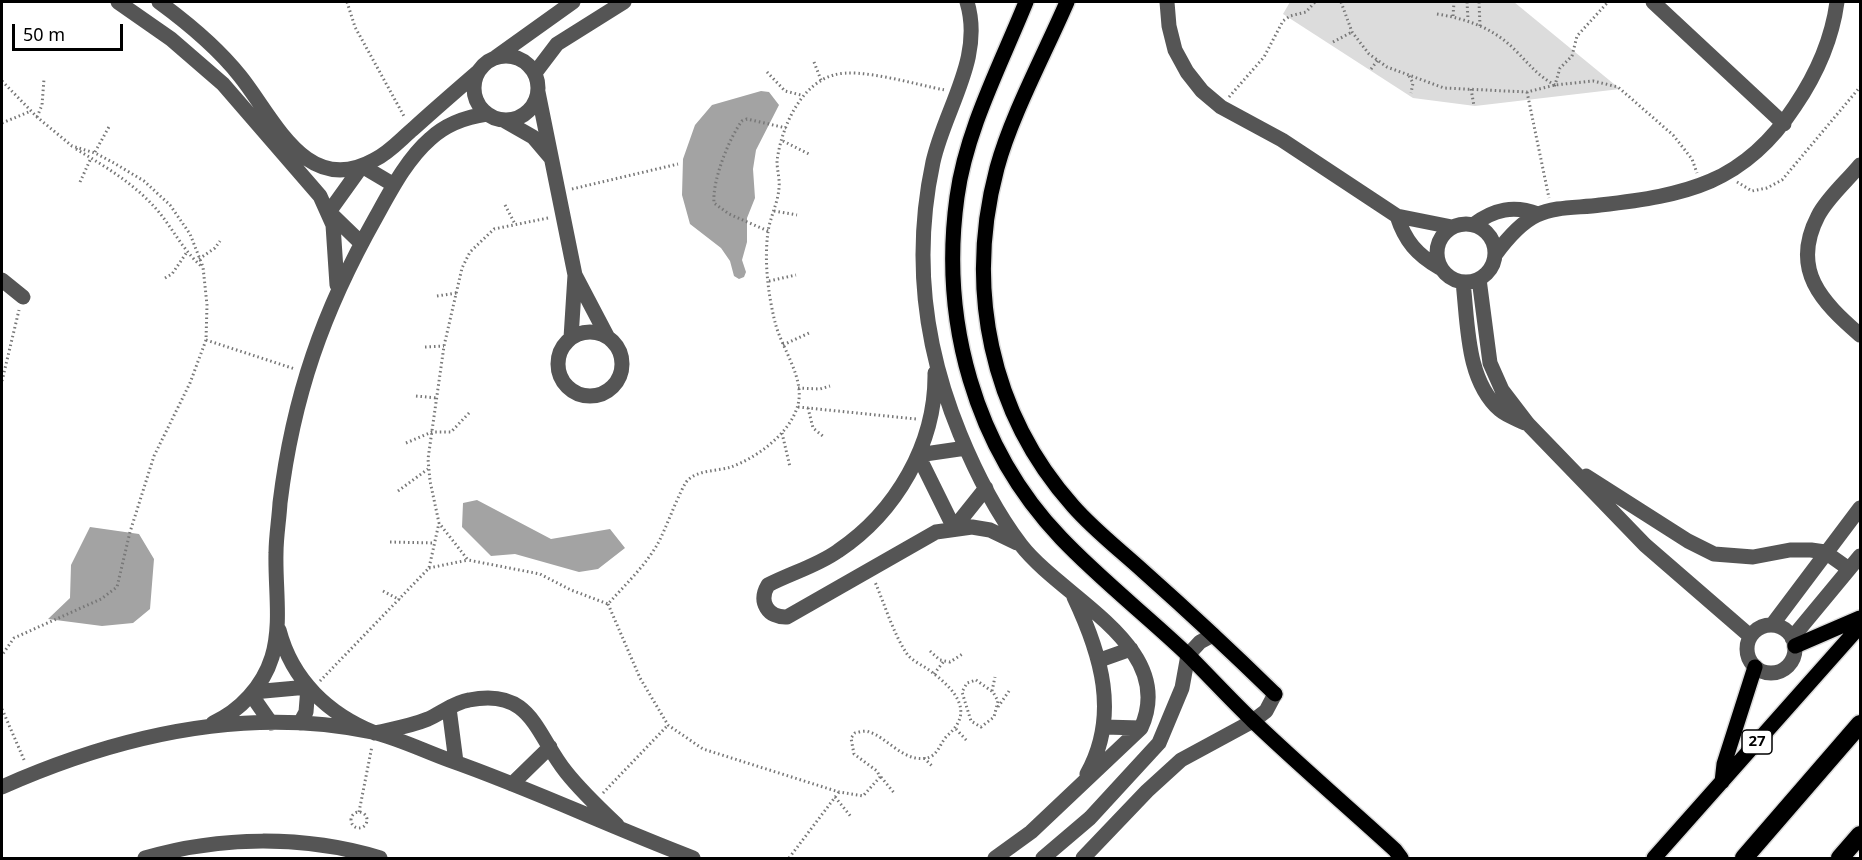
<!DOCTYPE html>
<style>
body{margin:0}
#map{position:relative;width:1862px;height:860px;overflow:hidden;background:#fff;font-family:"Noto Sans",sans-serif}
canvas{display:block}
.frame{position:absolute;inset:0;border:3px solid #000;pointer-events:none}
.scale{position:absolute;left:12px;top:24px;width:111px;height:27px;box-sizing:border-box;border:3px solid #000;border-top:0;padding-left:8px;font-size:18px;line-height:21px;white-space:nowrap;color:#000;-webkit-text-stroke:4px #fff;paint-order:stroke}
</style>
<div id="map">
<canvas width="1862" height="860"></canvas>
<div class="frame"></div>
<div class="scale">50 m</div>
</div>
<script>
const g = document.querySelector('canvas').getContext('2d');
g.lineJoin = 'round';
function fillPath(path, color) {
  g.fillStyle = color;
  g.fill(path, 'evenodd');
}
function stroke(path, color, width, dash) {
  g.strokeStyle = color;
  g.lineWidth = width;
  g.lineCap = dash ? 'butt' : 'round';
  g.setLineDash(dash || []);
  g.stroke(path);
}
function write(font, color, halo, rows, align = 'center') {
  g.font = font + ' "Noto Sans",sans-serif';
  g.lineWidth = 4.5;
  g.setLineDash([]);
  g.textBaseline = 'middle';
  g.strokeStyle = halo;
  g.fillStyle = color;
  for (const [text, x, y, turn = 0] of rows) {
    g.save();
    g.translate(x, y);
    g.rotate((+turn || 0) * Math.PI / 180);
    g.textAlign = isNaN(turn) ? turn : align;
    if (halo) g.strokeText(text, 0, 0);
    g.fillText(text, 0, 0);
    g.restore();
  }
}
fillPath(new Path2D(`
 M 1290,2 L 1514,2 L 1620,89 L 1475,106 L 1413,98 L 1283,14 Z`), '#dcdcdc');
fillPath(new Path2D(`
 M 761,91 L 769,92 L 779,105 L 756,150 L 753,169 L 755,198 L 747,218 L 747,242 L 742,260 L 746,272 L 744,277 L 739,279 L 734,276 L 730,261 L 721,248 L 690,224 L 682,195 L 683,159 L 695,125 L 712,105 Z
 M 477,500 L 551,539 L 610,529 L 625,548 L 598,569 L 579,572 L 515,554 L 491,556 L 462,527 L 463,503 Z
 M 90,527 L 139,534 L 154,559 L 150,609 L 133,623 L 102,626 L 48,619 L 70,598 L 71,565 Z`), '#a3a3a3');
const major = new Path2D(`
 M 1026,2 C 1001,64 966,130 957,197 C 940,320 974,447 1061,538 C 1100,579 1146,615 1187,654 C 1209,676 1230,699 1253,721 C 1299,765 1348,807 1395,850 L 1401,858
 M 1067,2 C 1045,53 1011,116 997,168 C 965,288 990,413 1073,506 C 1094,530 1120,550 1143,571 C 1188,611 1232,652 1275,694
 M 1795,646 L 1860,618
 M 1722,782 L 1724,764 L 1755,667
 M 1654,858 L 1860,626`);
const highway = new Path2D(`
 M 1744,858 L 1860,724
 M 1840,858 L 1860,835`);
stroke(major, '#dbdbdb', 18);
stroke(highway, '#dbdbdb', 21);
stroke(new Path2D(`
 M 347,2 L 355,27 L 405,118
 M 1341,2 L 1352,32 L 1369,54 L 1387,67 L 1444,88 L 1527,92 L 1555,85 L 1593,81 L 1618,87 L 1673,135 L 1692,159 L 1697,173
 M 1467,2 L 1468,19
 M 1479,2 L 1480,26
 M 1437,14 C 1467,19 1494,28 1516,51 C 1529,64 1538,76 1555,85 L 1560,68 L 1572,56 L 1577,36 L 1608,2
 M 1453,16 L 1454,2
 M 1333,42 L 1352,32
 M 814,62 L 821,80
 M 1371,69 L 1378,60
 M 767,72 L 785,91 L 801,95
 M 1409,76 L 1413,83 L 1411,93
 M 2,81 L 37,117 L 72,146 L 95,153 L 114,163 L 144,181 L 170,205 L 190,234 L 203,267 L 207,305 L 206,340 L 190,383 L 154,456 L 130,532 L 117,587 L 101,599 L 14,638 L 2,655
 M 1471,89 L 1474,106
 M 1527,92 L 1549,198
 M 1229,97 L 1264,57 L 1283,21 L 1290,16 L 1306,12 L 1315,2
 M 37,117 L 42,105 L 44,79
 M 2,123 L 31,111
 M 783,141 L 811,155
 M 76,149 C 106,167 135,184 158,211 C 173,229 183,250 201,266
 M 95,152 L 110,125
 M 80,182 L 91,158
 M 1737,182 L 1752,191 L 1767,188 L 1782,180 L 1860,87
 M 572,189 L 678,164
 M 505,205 L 515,224
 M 774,211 L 797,215
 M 548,218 L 494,229 L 470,252 L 462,268 L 444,346 L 428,459 L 430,481 L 439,523 L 468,560 L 540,574 L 571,590 L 608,604 C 625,585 644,567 657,545 C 665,532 681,486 688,480 C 698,470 718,471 731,467 C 756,458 788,435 797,408 C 807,380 781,348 775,322 C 768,294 764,260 768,232 C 770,217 778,203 779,188 C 780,179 777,170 777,161 C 781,129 800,84 834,75 C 859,67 917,85 945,90
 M 768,231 L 729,214 L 714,203 C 712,181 729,138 742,121 L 747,119 L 786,128
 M 199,259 L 215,248 L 220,241
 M 165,278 L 172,274 L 187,252
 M 769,281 L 796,275
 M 437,296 L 457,293
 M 206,340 L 295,369
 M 783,345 L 809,333
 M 425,347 L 444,346
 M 2,381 L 19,310
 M 798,388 L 820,389 L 830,386
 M 416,396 L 437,398
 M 798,407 L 916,419
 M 808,408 L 813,428 L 824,437
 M 782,433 L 790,467
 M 406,443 L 432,432 L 451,432 L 470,412
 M 398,491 L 428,469
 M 390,542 L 435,543
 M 429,568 L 468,560
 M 383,591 L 400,600
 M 608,604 L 640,678 L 668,725 L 703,749 L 839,792 L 863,796 L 880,777 L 877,771 L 854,754 L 851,738 L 855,733 C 859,732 865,730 869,732 C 887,737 904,763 927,758 C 939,755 940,742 948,735 C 974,712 956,691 933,673 C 925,666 913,662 907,654 C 893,633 885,605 875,582
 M 930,651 L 940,660 L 950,662 L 964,653
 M 934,674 L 944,661
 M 976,680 L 993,692 L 998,701 L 994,717 L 981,727 L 971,721 L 962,692 L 967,683 Z
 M 320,681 L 429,568 L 439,523
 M 992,691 L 995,677
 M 998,707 L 1009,691
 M 2,709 L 25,762
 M 956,729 L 968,742
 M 924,758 L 932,766
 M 881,777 L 895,794
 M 603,793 L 668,725
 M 835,797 L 852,818
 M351 820a8 8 0 1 1 16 0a8 8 0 1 1-16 0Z
 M 359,812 L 372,746
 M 789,858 L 839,792`), '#777', 3, [1.5, 3]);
stroke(new Path2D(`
 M 118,2 L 171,39 L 223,84 L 320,196 L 333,225 L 337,285
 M 159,2 C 189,24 217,47 240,76 C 274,118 306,198 374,160 C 389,153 401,139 413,129 C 435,109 457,90 479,71
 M 967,2 C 984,58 945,108 933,162 C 913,255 924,347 960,434 C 976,473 996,512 1021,545 C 1063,599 1178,647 1141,728 L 1031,832 L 995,858
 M 1167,2 L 1169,26 L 1175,50 L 1187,72 L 1202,91 L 1221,107 L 1282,140 L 1397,216 L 1452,227
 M 1653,2 L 1784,124
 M474 88a32 32 0 1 1 64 0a32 32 0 1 1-64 0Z
 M 496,57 L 573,2
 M 535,73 L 557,44 L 624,2
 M 538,92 L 575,275 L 571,338
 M 505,121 L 533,137 L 550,157
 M 1860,165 C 1847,181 1827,198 1818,216 C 1790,270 1822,302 1860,335
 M 1397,216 C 1405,241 1417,255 1440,268
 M1437 253a29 29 0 1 1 58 0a29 29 0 1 1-58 0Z
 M 1473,225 C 1494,209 1514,205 1538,214
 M 361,243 L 329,212 L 362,166 L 394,185
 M 1495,255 C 1506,240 1520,223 1537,215 C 1555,206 1581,208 1600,205 C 1686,195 1744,184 1795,106 C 1816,75 1832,39 1837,2
 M 575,275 L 607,336
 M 1479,279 L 1490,363 L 1502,390 L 1528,424 L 1645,545 L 1750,636
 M 2,280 L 23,297
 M 1463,282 C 1468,324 1466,380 1500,410 C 1507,416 1517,419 1525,423
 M558 364a32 32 0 1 1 64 0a32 32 0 1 1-64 0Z
 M 935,373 C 936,444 896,512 838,551 C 817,566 791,573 768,585 C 758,602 768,618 787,617 L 936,532 L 972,527 L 990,530 L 1017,543
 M 966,448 L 918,455 L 954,528 L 986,488
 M 1586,476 L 1688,541 L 1714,554 L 1753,557 L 1790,550 L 1811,550 L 1825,552 L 1849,569
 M 1074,597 C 1101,654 1120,715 1087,774
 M 1772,625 L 1860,508
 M1747 649a24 24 0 1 1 48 0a24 24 0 1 1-48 0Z
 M 279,630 C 292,680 328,714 375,733 C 393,729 411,726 428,719 C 441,713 455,702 469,700 C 532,687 536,735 566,772 C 581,791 599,808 617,825
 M 1792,638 L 1860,556
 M 1100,660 L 1131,649
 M 449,708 L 456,762
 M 213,723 C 240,711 263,686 272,657 C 282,624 275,588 276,553 C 276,537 279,520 280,503 C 293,396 323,311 376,217 C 391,190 407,159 430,139 C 446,124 466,117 487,114
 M 271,723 L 257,703 L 253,692 L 308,687 L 306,712 L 300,723
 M 1104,727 L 1141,728
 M 512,784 L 550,747
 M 2,787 C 117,736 246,706 372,732 C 398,738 424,751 449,760 C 532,789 611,827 693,858
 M 145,858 C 219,836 305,835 380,858
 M 1043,858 L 1090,818 L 1159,743 L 1182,688 L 1188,655 L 1200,642 L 1213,635
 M 1083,858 L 1147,791 L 1181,760 L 1253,721 L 1266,711 L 1275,694`), '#555', 15);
stroke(major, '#000', 15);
stroke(highway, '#000', 18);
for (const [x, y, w] of [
 [1757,742,30]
]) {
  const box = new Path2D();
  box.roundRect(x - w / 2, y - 12, w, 24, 4.5);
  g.fillStyle = '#fff';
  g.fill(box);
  stroke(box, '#000', 1.5);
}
write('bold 15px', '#000', null, [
 ["27",1757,742]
]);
</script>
